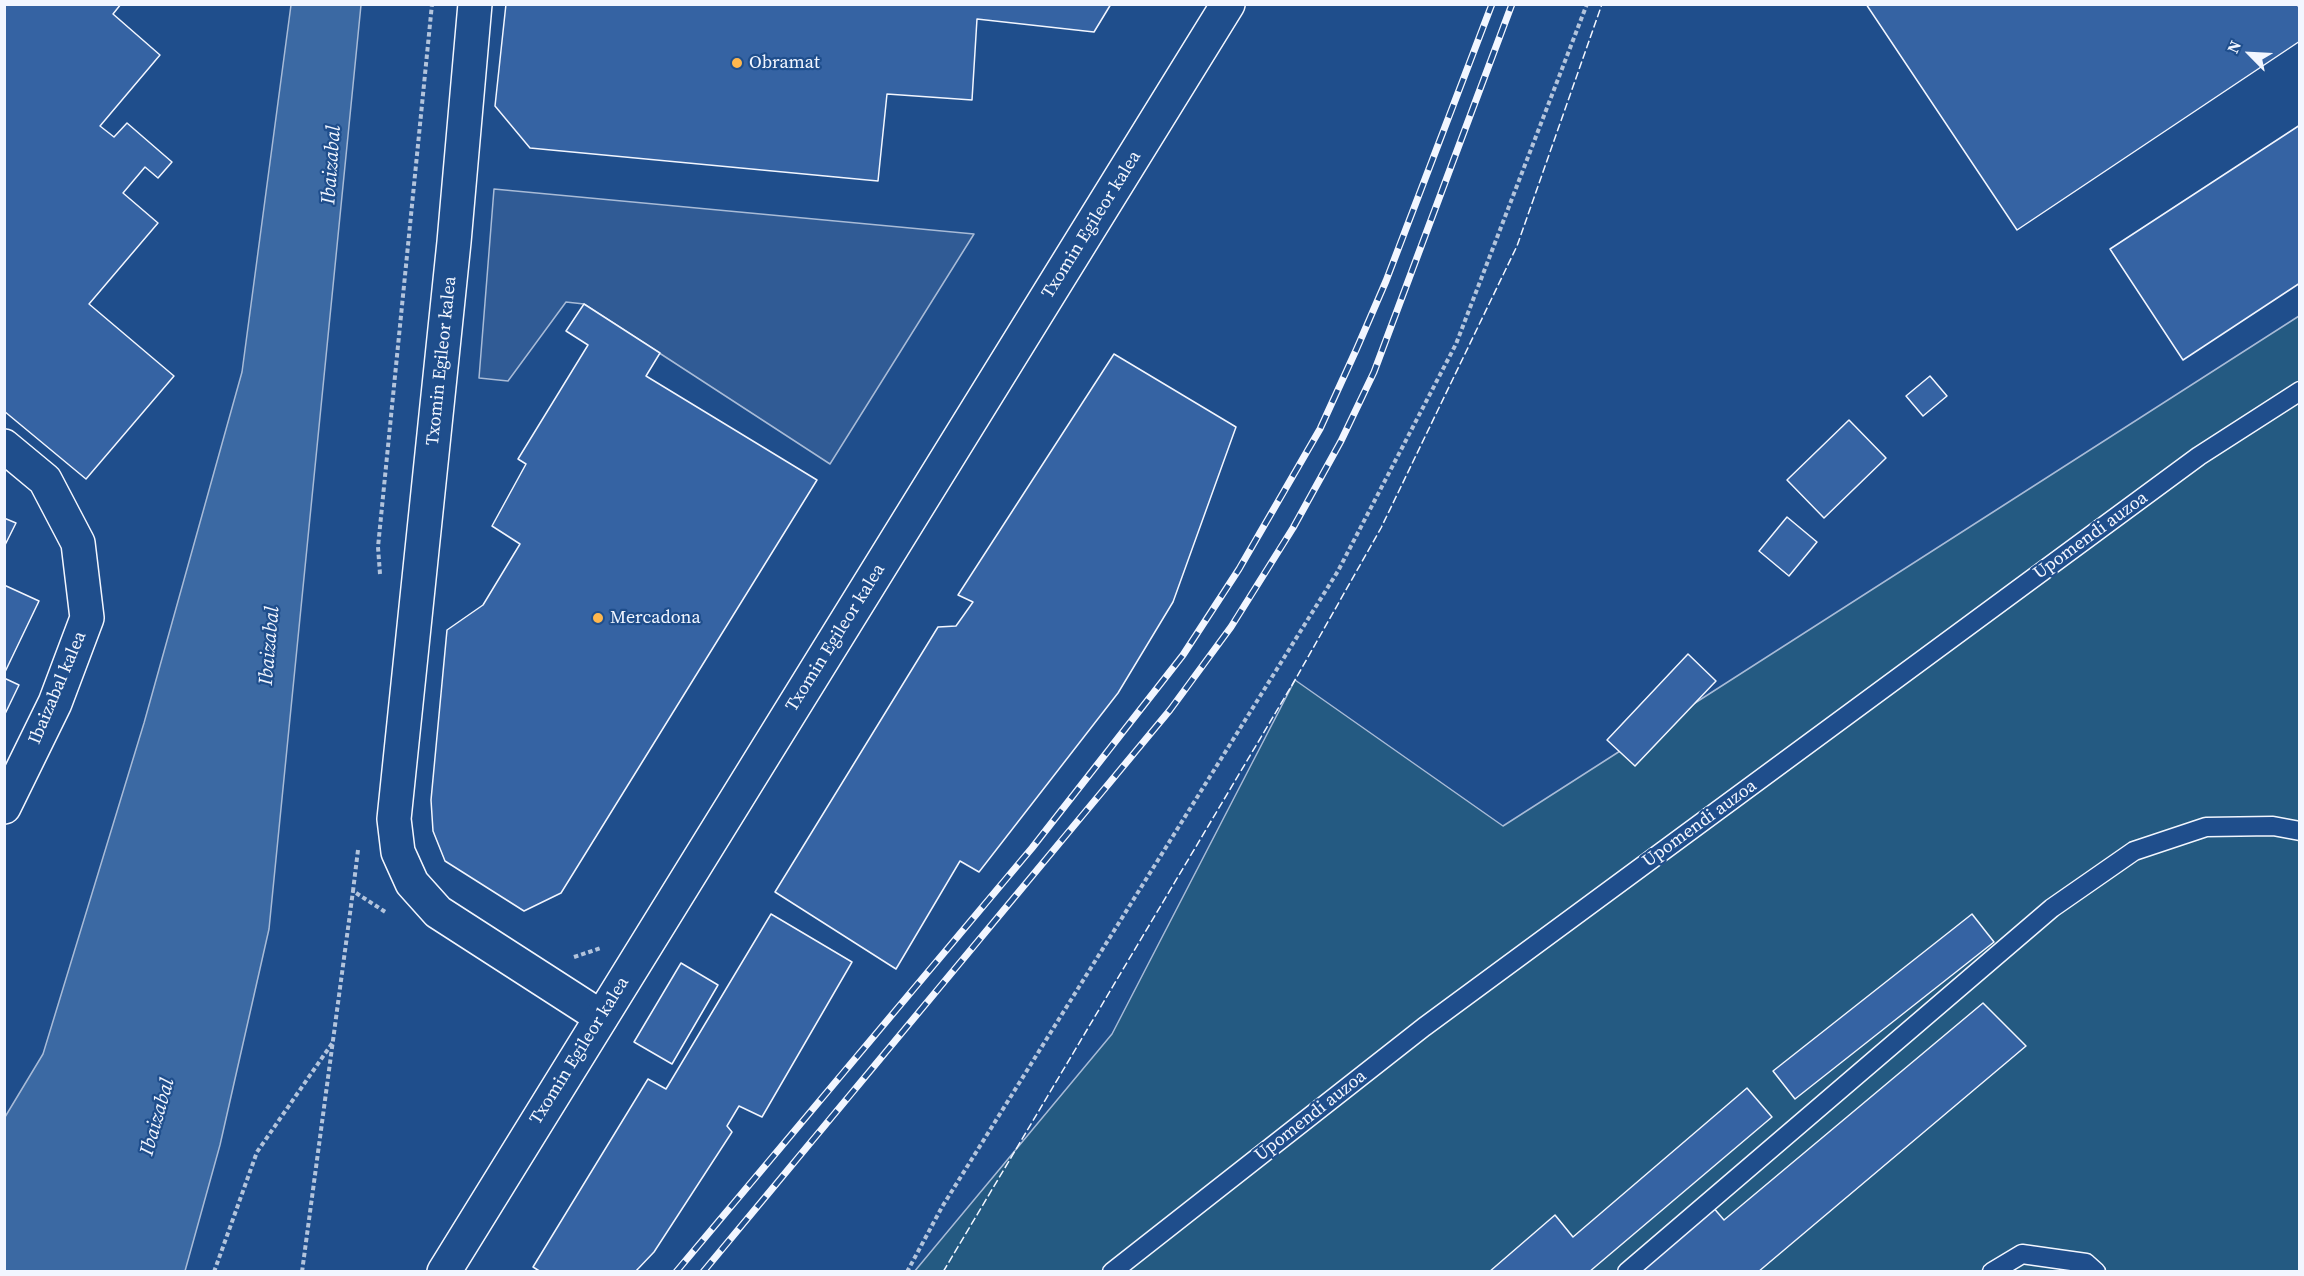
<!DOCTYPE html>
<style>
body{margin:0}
#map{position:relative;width:2304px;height:1276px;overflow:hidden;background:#1f4e8c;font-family:"Source Serif 4",serif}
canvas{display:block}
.frame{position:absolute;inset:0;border:6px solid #f2f6ff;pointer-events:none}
.north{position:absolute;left:2220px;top:24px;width:60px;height:60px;-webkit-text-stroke:4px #1f4e8c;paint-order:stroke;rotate:294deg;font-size:16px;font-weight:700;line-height:24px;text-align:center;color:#f2f6ff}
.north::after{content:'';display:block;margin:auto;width:21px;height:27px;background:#f2f6ff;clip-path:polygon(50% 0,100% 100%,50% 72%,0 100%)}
</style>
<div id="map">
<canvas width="2304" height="1276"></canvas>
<div class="frame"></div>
<div class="north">N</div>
</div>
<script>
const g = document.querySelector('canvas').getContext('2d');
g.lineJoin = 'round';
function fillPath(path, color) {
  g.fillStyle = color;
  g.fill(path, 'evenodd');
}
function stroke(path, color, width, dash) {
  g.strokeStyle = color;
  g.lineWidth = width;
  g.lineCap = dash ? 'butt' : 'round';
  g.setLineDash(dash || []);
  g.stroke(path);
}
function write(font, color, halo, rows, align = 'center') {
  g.font = font + ' "Source Serif 4",serif';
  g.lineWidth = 4.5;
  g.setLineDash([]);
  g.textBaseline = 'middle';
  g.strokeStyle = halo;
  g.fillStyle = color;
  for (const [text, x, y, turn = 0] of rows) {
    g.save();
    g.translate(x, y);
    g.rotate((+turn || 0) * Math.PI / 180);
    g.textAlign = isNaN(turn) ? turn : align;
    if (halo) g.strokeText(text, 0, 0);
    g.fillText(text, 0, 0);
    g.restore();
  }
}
const green = new Path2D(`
 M 2299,316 L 2299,1271 L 914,1272 L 1112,1034 L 1295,680 L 1503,826 Z`);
fillPath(green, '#245a82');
stroke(green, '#a8bbd7', 1.5);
const parking = new Path2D(`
 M 494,189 L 974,234 L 830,464 L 584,304 L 566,302 L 508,381 L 479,378 Z`);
fillPath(parking, '#305b95');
stroke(parking, '#a8bbd7', 1.5);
const water = new Path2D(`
 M 291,5 L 361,5 L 269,929 L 220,1145 L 185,1271 L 5,1271 L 5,1117 L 43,1054 L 144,723 L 242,372 Z`);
fillPath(water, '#3b69a3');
stroke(water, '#a8bbd7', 1.5);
const building = new Path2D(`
 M 4,4 L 121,4 L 113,14 L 160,55 L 100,126 L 114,137 L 127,123 L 172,162 L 158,178 L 145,167 L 123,193 L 158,223 L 89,304 L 174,376 L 86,479 L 4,411 Z
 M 506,4 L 1111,4 L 1094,32 L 977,19 L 972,100 L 887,94 L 878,181 L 530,148 L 495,106 Z
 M 1866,4 L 2297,4 L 2300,9 L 2300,41 L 2017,230 Z
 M 2300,125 L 2300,283 L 2183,360 L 2110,249 Z
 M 584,304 L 660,353 L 646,376 L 817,480 L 561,893 L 524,911 L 445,861 L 433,831 L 431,800 L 447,630 L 483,605 L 520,544 L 492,526 L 526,464 L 518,459 L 588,345 L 566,331 Z
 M 1114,354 L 1236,427 L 1173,602 L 1118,693 L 979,872 L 960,861 L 896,969 L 775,892 L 938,627 L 956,626 L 973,602 L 958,595 Z
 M 1930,376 L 1947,396 L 1923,416 L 1906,396 Z
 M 1849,420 L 1886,458 L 1824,518 L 1787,480 Z
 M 1787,517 L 1817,542 L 1789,576 L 1759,551 Z
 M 4,518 L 16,523 L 4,547 Z
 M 4,585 L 39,601 L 4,674 Z
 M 1688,654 L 1716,681 L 1635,766 L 1607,740 Z
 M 4,678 L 19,685 L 4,716 Z
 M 771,914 L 852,962 L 762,1117 L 739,1106 L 727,1126 L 732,1132 L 654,1252 L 635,1272 L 541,1272 L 533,1267 L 648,1079 L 666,1089 Z
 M 1972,914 L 1994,942 L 1795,1099 L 1773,1071 Z
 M 681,963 L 718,985 L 672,1064 L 634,1042 Z
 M 1983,1003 L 2026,1046 L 1758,1272 L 1635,1272 L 1712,1206 L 1724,1220 Z
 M 1747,1088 L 1772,1117 L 1589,1272 L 1489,1272 L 1555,1215 L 1573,1237 Z`);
fillPath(building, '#3563a3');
stroke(building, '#f2f6ff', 1.5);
const service = new Path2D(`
 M 1112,1272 L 1424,1027 L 2199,456 L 2300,391
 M 1627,1272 L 2052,908 L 2134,851 L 2206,827 L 2273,826 L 2300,831
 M 1992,1272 L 2022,1254 L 2086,1263 L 2096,1272`);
const minor = new Path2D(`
 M 475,4 L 454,242 L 394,819 L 398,852 L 412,883 L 438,912 L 601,1017
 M 4,446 L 45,480 L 78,543 L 87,618 L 55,703 L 4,807`);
const tertiary = new Path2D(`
 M 444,1272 L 1228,4`);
stroke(service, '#f2f6ff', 21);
stroke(minor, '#f2f6ff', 36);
stroke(tertiary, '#f2f6ff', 36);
stroke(new Path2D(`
 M 380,574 L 378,547 L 432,4
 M 358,850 L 353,891 L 387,913
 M 574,957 L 601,948
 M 214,1272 L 257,1152 L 333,1042
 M 302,1272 L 353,891
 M 907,1272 L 942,1207 L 1338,571 L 1456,344 L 1587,4`), '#b3c4dc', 4, [4.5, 3]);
stroke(service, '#1f4e8c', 18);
stroke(minor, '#1f4e8c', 33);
stroke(tertiary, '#1f4e8c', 33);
const rail = new Path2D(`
 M 676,1272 L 1032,848 L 1183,655 L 1239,569 L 1320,429 L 1357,348 L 1386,281 L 1492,4
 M 703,1272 L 1170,710 L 1231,627 L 1293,528 L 1341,441 L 1374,372 L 1512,4`);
stroke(rail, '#f2f6ff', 7);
stroke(rail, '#1f4e8c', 4.5, [14]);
stroke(new Path2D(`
 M 943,1272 L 1295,680 L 1381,528 L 1517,246 L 1602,4`), '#f2f6ff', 1.5, [8, 3]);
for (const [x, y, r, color] of [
 [737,63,6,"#ffb74d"],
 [598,618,6,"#ffb74d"]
]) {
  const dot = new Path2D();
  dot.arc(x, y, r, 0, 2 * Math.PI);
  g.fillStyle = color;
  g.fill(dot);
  stroke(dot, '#1f4e8c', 2);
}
write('18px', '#f2f6ff', '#1f4e8c', [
 ["Obramat",749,63],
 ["Mercadona",610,618]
], 'left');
write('18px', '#f2f6ff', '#1f4e8c', [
 ["Txomin Egileor kalea",1092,225,-58],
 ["Txomin Egileor kalea",442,361,-84],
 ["Upomendi auzoa",2091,536,-36],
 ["Txomin Egileor kalea",836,638,-58],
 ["Ibaizabal kalea",58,688,-67],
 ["Upomendi auzoa",1700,824,-36],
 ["Txomin Egileor kalea",580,1051,-58],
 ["Upomendi auzoa",1311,1116,-38]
]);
write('italic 20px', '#f2f6ff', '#1f4e8c', [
 ["Ibaizabal",332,165,-86],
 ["Ibaizabal",270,646,-85],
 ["Ibaizabal",158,1117,-74]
]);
</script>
